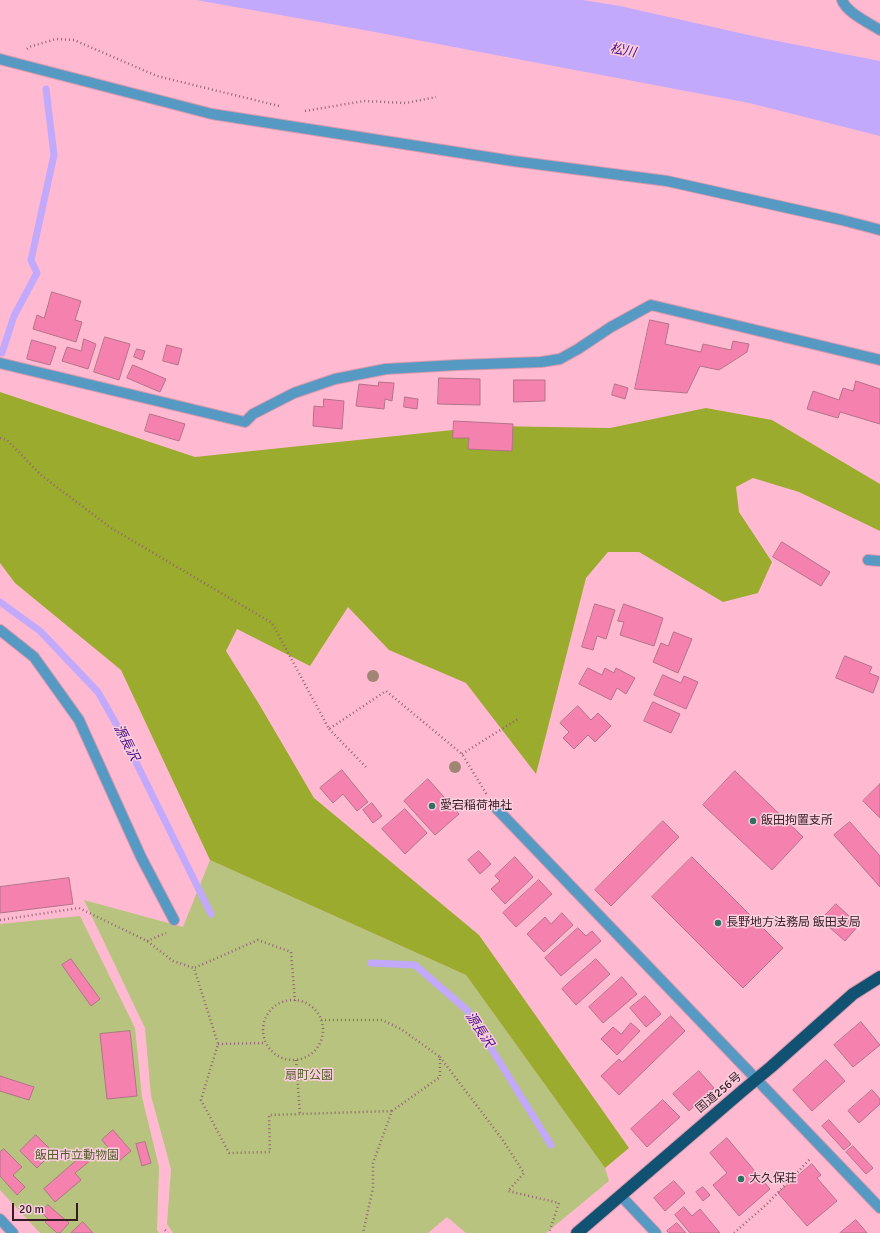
<!DOCTYPE html>
<meta charset="utf-8">
<style>
body{margin:0}
#map{position:relative;width:880px;height:1233px;overflow:hidden;background:#ffbad1;font-family:Signika,sans-serif}
canvas{display:block}
.scale{position:absolute;left:12px;top:1203px;width:66px;height:18px;box-sizing:border-box;border:2px solid #341b24;border-top:0;padding-left:5px;font-size:12px;line-height:14px;white-space:nowrap;color:#341b24;-webkit-text-stroke:3px #fbd0de;paint-order:stroke}
</style>
<div id="map">
<canvas width="880" height="1233"></canvas>
<div class="scale">20 m</div>
</div>
<script>
const g = document.querySelector('canvas').getContext('2d');
g.lineJoin = 'round';
function fillPath(path, color) {
  g.fillStyle = color;
  g.fill(path, 'evenodd');
}
function stroke(path, color, width, dash) {
  g.strokeStyle = color;
  g.lineWidth = width;
  g.lineCap = dash ? 'butt' : 'round';
  g.setLineDash(dash || []);
  g.stroke(path);
}
function write(font, color, halo, rows, align = 'center') {
  g.font = font + ' Signika,"Noto Sans JP",sans-serif';
  g.lineWidth = 3;
  g.setLineDash([]);
  g.textBaseline = 'middle';
  g.strokeStyle = halo;
  g.fillStyle = color;
  for (const [text, x, y, turn = 0] of rows) {
    g.save();
    g.translate(x, y);
    g.rotate((+turn || 0) * Math.PI / 180);
    g.textAlign = isNaN(turn) ? turn : align;
    if (halo) g.strokeText(text, 0, 0);
    g.fillText(text, 0, 0);
    g.restore();
  }
}
fillPath(new Path2D(`
 M 210,860 L 466,975 L 605,1168 L 609,1181 L 546,1233 L 466,1233 L 447,1217 L 428,1233 L 173,1233 L 167,1224 L 171,1169 L 151,1096 L 145,1028 L 84,900 L 183,927 Z
 M 80,916 L 135,1028 L 142,1097 L 159,1167 L 157,1230 L 159,1233 L 40,1233 L 0,1190 L 0,924 Z`), '#b7c37f');
fillPath(new Path2D(`
 M 0,392 L 195,457 L 491,426 L 610,428 L 706,408 L 772,420 L 880,484 L 880,531 L 799,492 L 753,478 L 736,487 L 739,512 L 772,562 L 758,593 L 723,602 L 639,552 L 608,552 L 586,578 L 536,774 L 466,683 L 389,650 L 348,607 L 310,666 L 237,629 L 226,651 L 259,704 L 314,798 L 479,935 L 629,1148 L 605,1168 L 466,975 L 210,860 L 121,670 L 15,583 L 0,563 Z`), '#9aab2d');
fillPath(new Path2D(`
 M 196,0 L 583,0 L 620,6 L 762,38 L 880,61 L 880,136 L 749,103 L 364,30 Z`), '#c2a9fc');
stroke(new Path2D(`
 M 2,353 L 14,316 L 37,273 L 31,260 L 54,155 L 46,89
 M 0,602 L 40,631 L 98,692 L 123,736 L 211,914
 M 371,963 L 415,965 L 468,1011 L 551,1145`), '#c2a9fc', 7);
const building = new Path2D(`
 M 52,292 L 81,301 L 75,320 L 82,322 L 76,342 L 33,329 L 37,315 L 44,318 Z
 M 650,320 L 669,324 L 665,344 L 701,352 L 703,344 L 731,350 L 733,341 L 749,344 L 747,352 L 719,370 L 700,366 L 687,393 L 635,389 Z
 M 105,337 L 130,344 L 119,380 L 94,372 Z
 M 84,339 L 96,344 L 88,369 L 62,361 L 67,347 L 81,351 Z
 M 32,340 L 56,347 L 50,365 L 27,359 Z
 M 167,345 L 182,349 L 178,365 L 163,361 Z
 M 137,349 L 145,351 L 142,360 L 134,357 Z
 M 133,365 L 166,379 L 160,392 L 127,378 Z
 M 439,378 L 480,379 L 480,405 L 438,404 Z
 M 514,380 L 545,380 L 545,401 L 514,402 Z
 M 856,381 L 880,389 L 880,424 L 840,412 L 838,418 L 807,409 L 813,391 L 839,400 L 843,388 L 853,391 Z
 M 379,382 L 394,383 L 392,401 L 385,399 L 384,409 L 356,406 L 359,384 L 378,386 Z
 M 615,384 L 628,388 L 625,399 L 612,395 Z
 M 405,397 L 418,399 L 417,409 L 404,407 Z
 M 324,399 L 344,401 L 342,429 L 313,426 L 314,406 L 323,407 Z
 M 150,414 L 185,424 L 179,441 L 145,431 Z
 M 454,421 L 513,424 L 512,451 L 468,449 L 469,438 L 453,438 Z
 M 782,542 L 830,572 L 821,586 L 773,557 Z
 M 595,604 L 615,610 L 606,639 L 597,636 L 593,650 L 582,647 Z
 M 624,604 L 663,618 L 654,646 L 620,635 L 624,622 L 618,621 Z
 M 674,632 L 692,639 L 678,673 L 653,662 L 661,643 L 668,646 Z
 M 845,656 L 872,667 L 869,673 L 879,677 L 873,693 L 836,678 Z
 M 588,668 L 602,675 L 605,668 L 614,673 L 616,668 L 635,678 L 626,694 L 617,688 L 611,700 L 579,684 Z
 M 663,675 L 681,683 L 684,676 L 698,682 L 686,709 L 654,695 Z
 M 653,702 L 680,714 L 671,733 L 644,721 Z
 M 578,706 L 591,720 L 598,713 L 611,726 L 595,742 L 588,735 L 574,749 L 563,738 L 569,732 L 560,723 Z
 M 342,770 L 368,802 L 357,811 L 343,794 L 333,803 L 320,788 Z
 M 735,771 L 803,837 L 772,870 L 703,805 Z
 M 428,779 L 459,814 L 435,835 L 404,801 Z
 M 880,784 L 880,818 L 863,801 Z
 M 372,803 L 382,816 L 373,823 L 363,810 Z
 M 405,809 L 427,833 L 405,854 L 382,829 Z
 M 663,821 L 679,837 L 611,906 L 595,890 Z
 M 850,822 L 880,856 L 880,887 L 834,835 Z
 M 479,851 L 491,864 L 480,874 L 468,860 Z
 M 515,857 L 533,877 L 505,904 L 491,889 L 500,881 L 495,876 Z
 M 692,857 L 783,948 L 743,988 L 652,897 Z
 M 69,878 L 73,904 L 0,913 L 0,887 Z
 M 539,880 L 552,894 L 516,927 L 503,913 Z
 M 836,904 L 859,925 L 845,941 L 821,920 Z
 M 562,913 L 573,925 L 544,952 L 527,934 L 545,917 L 551,924 Z
 M 578,928 L 586,936 L 592,931 L 601,941 L 561,976 L 545,958 Z
 M 71,959 L 100,999 L 91,1006 L 62,965 Z
 M 596,959 L 610,974 L 576,1005 L 562,989 Z
 M 622,977 L 637,994 L 603,1023 L 589,1007 Z
 M 645,996 L 661,1014 L 646,1027 L 630,1008 Z
 M 671,1016 L 685,1031 L 619,1095 L 601,1076 L 619,1059 L 622,1062 Z
 M 861,1022 L 880,1045 L 853,1067 L 834,1045 Z
 M 631,1023 L 640,1031 L 617,1055 L 601,1039 L 613,1027 L 621,1034 Z
 M 130,1031 L 137,1096 L 107,1099 L 100,1034 Z
 M 826,1060 L 845,1081 L 812,1111 L 793,1090 Z
 M 699,1071 L 714,1088 L 689,1111 L 673,1094 Z
 M 0,1076 L 34,1087 L 29,1100 L 0,1091 Z
 M 872,1090 L 880,1099 L 880,1104 L 859,1123 L 848,1111 Z
 M 663,1100 L 680,1117 L 647,1147 L 631,1129 Z
 M 829,1120 L 851,1144 L 844,1150 L 822,1126 Z
 M 113,1130 L 131,1151 L 119,1161 L 102,1140 Z
 M 36,1135 L 53,1152 L 37,1168 L 20,1151 Z
 M 727,1138 L 770,1189 L 739,1216 L 713,1185 L 727,1173 L 710,1153 Z
 M 145,1142 L 151,1163 L 142,1166 L 136,1144 Z
 M 853,1146 L 873,1168 L 866,1174 L 846,1152 Z
 M 91,1148 L 97,1155 L 75,1173 L 81,1180 L 55,1202 L 44,1189 Z
 M 4,1149 L 22,1167 L 13,1175 L 25,1187 L 17,1195 L 0,1176 L 0,1152 Z
 M 812,1164 L 821,1175 L 817,1178 L 837,1201 L 807,1226 L 778,1193 Z
 M 674,1181 L 685,1193 L 665,1211 L 654,1198 Z
 M 703,1187 L 710,1195 L 703,1201 L 696,1192 Z
 M 48,1205 L 69,1223 L 60,1233 L 57,1233 L 45,1222 L 48,1219 L 41,1212 Z
 M 684,1207 L 692,1216 L 700,1209 L 720,1233 L 690,1233 L 675,1215 Z
 M 856,1220 L 867,1233 L 840,1233 Z
 M 83,1222 L 93,1233 L 71,1233 Z
 M 677,1223 L 686,1233 L 669,1233 L 667,1231 Z`);
fillPath(building, '#f582ae');
stroke(building, '#b27389', 1);
const minor = new Path2D(`
 M 842,0 C 847,13 869,23 880,30
 M 0,59 L 11,62 L 212,114 L 513,161 L 667,181 L 842,220 L 880,230
 M 0,363 L 245,422 L 253,414 L 294,393 L 335,379 L 386,369 L 457,365 L 541,362 L 560,359 L 578,349 L 611,327 L 651,305 L 880,360
 M 868,560 L 880,561
 M 0,630 L 34,657 L 79,720 L 141,857 L 174,920
 M 495,807 L 880,1208
 M 621,1196 L 656,1233
 M 0,1219 L 13,1233`);
const highway = new Path2D(`
 M 577,1233 L 741,1092 L 771,1067 L 853,994 L 880,977`);
stroke(minor, '#d69aae', 12);
stroke(highway, '#d69aae', 14);
stroke(new Path2D(`
 M 27,49 L 29,47 L 56,39 L 74,40 L 157,76 L 279,106
 M 305,111 L 364,101 L 406,103 L 436,97
 M 0,438 L 7,440 L 42,476 L 111,528 L 272,623 L 329,729 L 386,691 L 462,754 L 487,795
 M 329,729 L 366,767
 M 462,754 L 518,719
 M 0,920 L 79,908 L 147,941 L 173,961 L 194,968
 M 147,941 L 166,933
 M263 1030a30 30 0 1 1 60 0a30 30 0 1 1-60 0Z
 M 295,1001 L 291,952 L 258,940 L 194,968 L 218,1044 L 201,1100 L 229,1153 L 270,1152 L 269,1115 L 392,1111
 M 321,1020 L 382,1020 L 401,1029 L 440,1057 L 440,1077 L 392,1111 L 373,1163 L 373,1188 L 363,1233
 M 218,1044 L 265,1043
 M 440,1057 L 502,1139 L 524,1173 L 508,1191 L 559,1203 L 549,1233
 M 296,1060 L 300,1114
 M 165,1230 L 168,1233
 M 734,1233 L 767,1204 L 811,1158`), '#926574', 2.5, [1, 3]);
stroke(minor, '#569ac4', 10);
stroke(highway, '#115172', 12);
g.fillStyle = '#a08575';
for (const [x, y] of [
 [373,676],
 [455,767]
]) {
  g.beginPath();
  g.arc(x, y, 6, 0, 2 * Math.PI);
  g.fill();
}
for (const [x, y, r, color] of [
 [432,806,4,"#2f7264"],
 [753,821,4,"#2f7264"],
 [718,923,4,"#2f7264"],
 [741,1179,4,"#2f7264"]
]) {
  const dot = new Path2D();
  dot.arc(x, y, r, 0, 2 * Math.PI);
  g.fillStyle = color;
  g.fill(dot);
  stroke(dot, '#fbd0de', 1.5);
}
write('12px', '#341b24', '#fbd0de', [
 ["愛宕稲荷神社",440,806],
 ["飯田拘置支所",761,821],
 ["長野地方法務局 飯田支局",726,923],
 ["大久保荘",749,1179]
], 'left');
write('12px', '#525a2a', '#fbd0de', [
 ["扇町公園",309,1076],
 ["飯田市立動物園",77,1156]
]);
write('12px', '#341b24', '#fbd0de', [
 ["国道256号",719,1093,-40]
]);
write('italic 13px', '#480b87', '#fbd0de', [
 ["松川",623,51,11],
 ["源長沢",126,743,63],
 ["源長沢",479,1030,57]
]);
</script>
